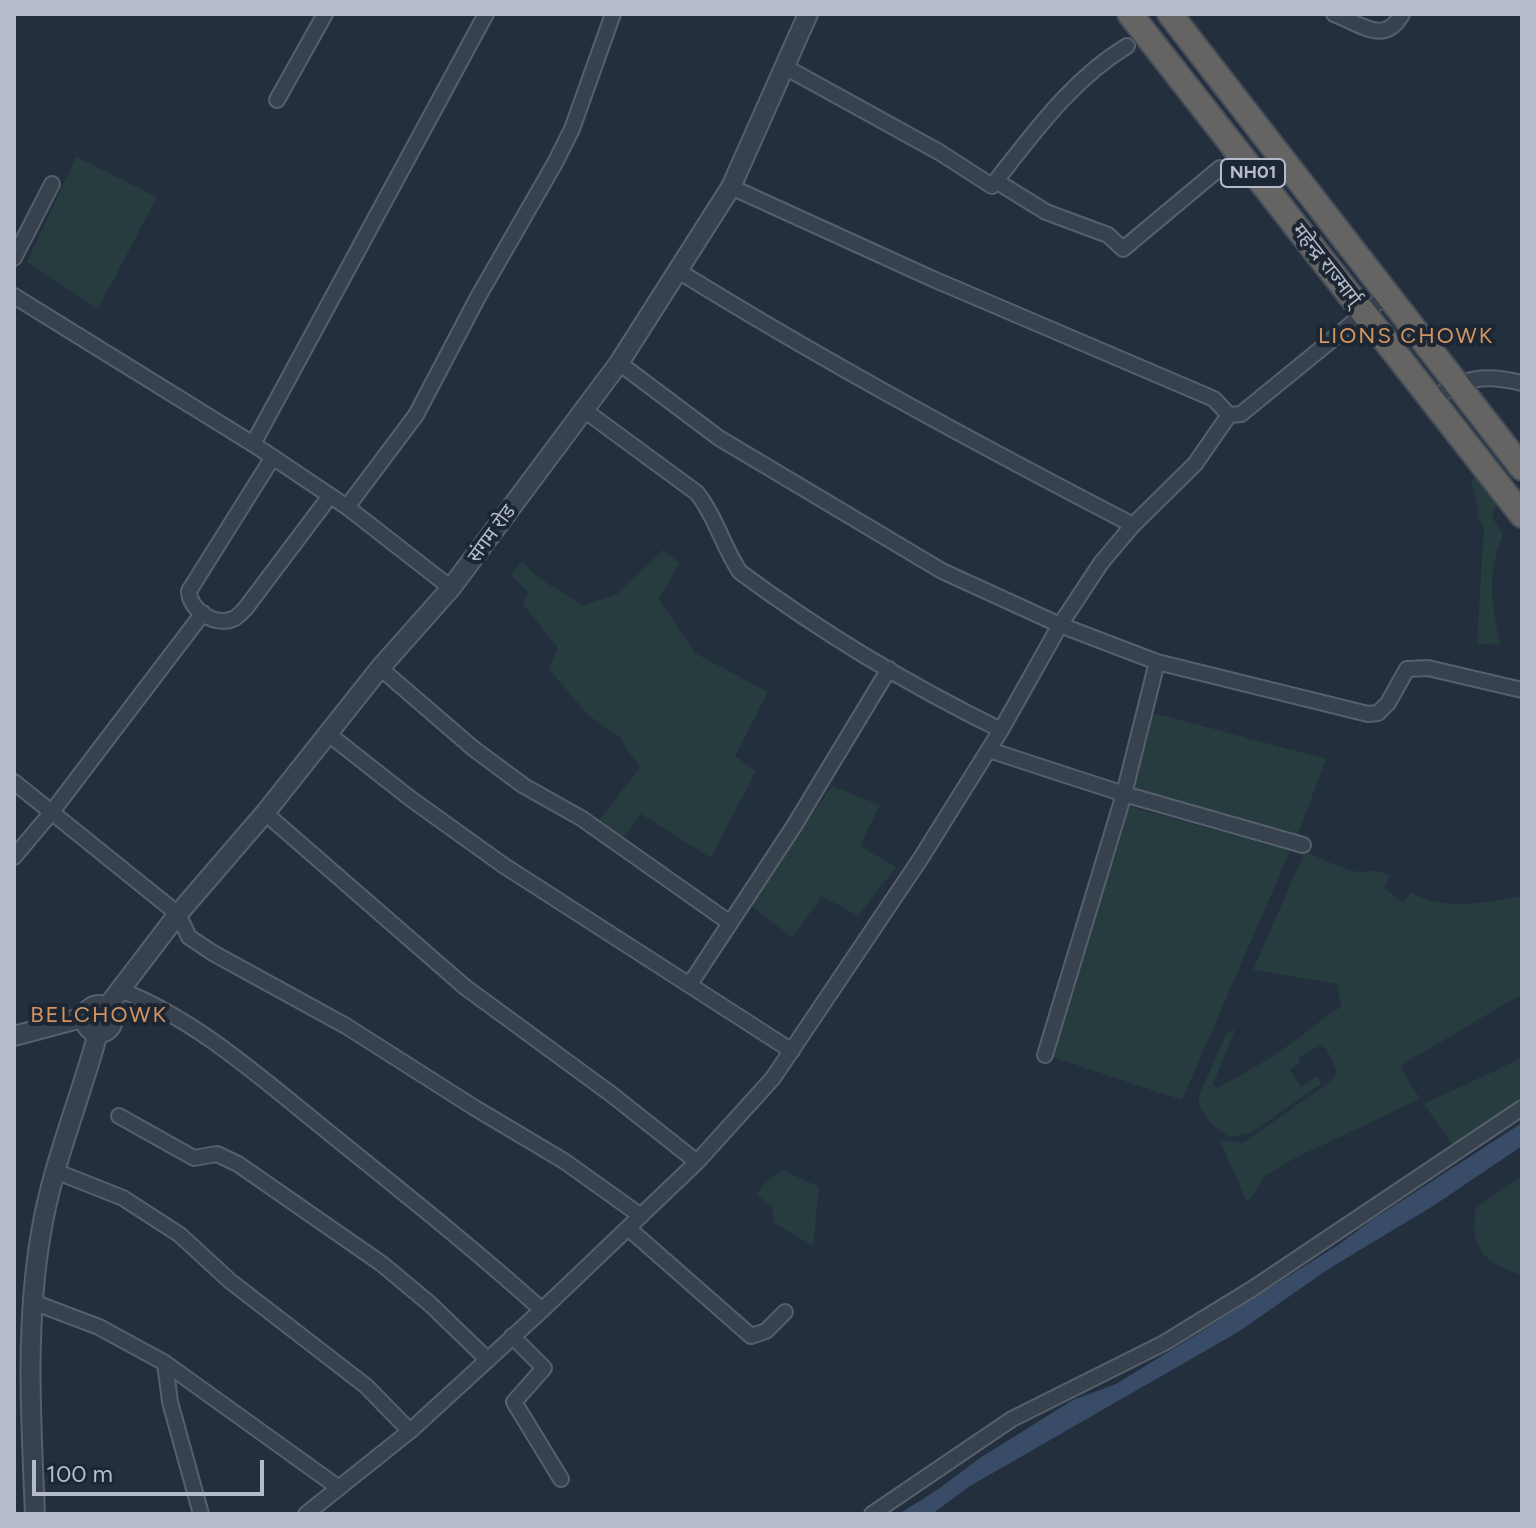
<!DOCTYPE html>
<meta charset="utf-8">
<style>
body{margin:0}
#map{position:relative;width:1536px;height:1528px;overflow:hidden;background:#242f3e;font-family:Figtree,sans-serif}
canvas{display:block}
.frame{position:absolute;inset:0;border:16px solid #b4bcc9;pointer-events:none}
.scale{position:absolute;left:32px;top:1460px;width:232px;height:36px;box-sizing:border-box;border:4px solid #b4bcc9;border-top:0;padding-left:10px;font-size:24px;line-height:28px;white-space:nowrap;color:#b4bcc9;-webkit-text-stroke:6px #1d2633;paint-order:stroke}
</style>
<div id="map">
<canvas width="1536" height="1528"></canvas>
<div class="frame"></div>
<div class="scale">100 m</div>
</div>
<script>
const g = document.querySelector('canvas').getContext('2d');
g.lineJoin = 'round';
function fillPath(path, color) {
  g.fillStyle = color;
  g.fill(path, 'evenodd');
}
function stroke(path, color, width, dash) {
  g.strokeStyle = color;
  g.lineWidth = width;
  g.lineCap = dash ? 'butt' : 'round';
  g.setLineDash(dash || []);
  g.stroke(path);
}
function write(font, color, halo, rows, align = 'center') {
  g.font = font + ' Figtree,"Noto Sans Devanagari",sans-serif';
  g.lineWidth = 8;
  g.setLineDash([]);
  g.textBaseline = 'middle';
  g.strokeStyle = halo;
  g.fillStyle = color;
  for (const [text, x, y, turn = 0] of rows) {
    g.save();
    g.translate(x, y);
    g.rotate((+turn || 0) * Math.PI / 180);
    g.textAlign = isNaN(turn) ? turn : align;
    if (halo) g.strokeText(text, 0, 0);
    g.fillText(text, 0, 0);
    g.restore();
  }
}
fillPath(new Path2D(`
 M 76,157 L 157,197 L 98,309 L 27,262 Z
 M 1478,474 L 1498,500 L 1492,517 L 1503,535 C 1486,574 1492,604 1500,645 L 1477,644 L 1484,526 L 1477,517 L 1479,514 L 1471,482 Z
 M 663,550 L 679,563 L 659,599 L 695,653 L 768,692 L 735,756 L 756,771 L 711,858 L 641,814 L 622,840 L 598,821 L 640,768 L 620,738 L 588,715 L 549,669 L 558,648 L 523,604 L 528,593 L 511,574 L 522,562 L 540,579 L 583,605 L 616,595 Z
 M 1154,713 L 1326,759 L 1298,834 L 1132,789 Z
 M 832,786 L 880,805 L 860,846 L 896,867 L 858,916 L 822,896 L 792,938 L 749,904 Z
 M 1128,806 L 1290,851 L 1182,1100 L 1050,1056 Z
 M 1305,851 C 1320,858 1337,867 1354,871 C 1370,875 1374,865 1390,877 L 1384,888 L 1404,903 L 1411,892 C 1441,912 1489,902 1522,896 L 1522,994 L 1400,1066 L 1420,1099 L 1295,1158 L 1265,1176 L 1251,1198 L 1246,1200 L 1220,1140 L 1243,1143 L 1333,1080 L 1337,1072 L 1326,1048 L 1319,1046 L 1298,1058 L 1300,1062 L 1290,1070 L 1301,1087 L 1317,1076 L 1321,1084 L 1252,1132 L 1231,1137 C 1216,1130 1197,1113 1199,1096 L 1226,1034 L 1235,1029 L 1213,1084 L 1217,1088 C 1245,1073 1274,1057 1300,1037 C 1315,1026 1324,1017 1341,1007 L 1337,984 L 1253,970 Z
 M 1522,1058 L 1522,1103 L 1454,1147 L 1424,1104 Z
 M 782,1170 L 819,1187 L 813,1246 L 773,1222 L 773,1208 L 756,1194 L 766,1182 Z
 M 1522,1175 L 1522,1275 C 1484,1262 1469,1250 1476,1208 Z`), '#263c3f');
fillPath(new Path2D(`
 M 1522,1123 L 1522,1146 L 1433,1206 L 1330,1268 L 1238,1332 L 970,1486 L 932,1514 L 899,1514 L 937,1490 L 980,1458 L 1073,1400 L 1116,1384 L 1191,1338 L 1338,1245 L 1372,1220 Z`), '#394c67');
const minor = new Path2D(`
 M 1334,14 C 1361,24 1385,46 1402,14
 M 785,67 L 939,152 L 992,186 C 1032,135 1071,80 1127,46
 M 277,100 L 325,14
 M 996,181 L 1046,212 L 1108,235 L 1123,249 L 1220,168
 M 731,187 L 933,279 L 1214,399 L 1229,415
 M 14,258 L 52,184
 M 680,272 C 827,363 979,445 1133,525
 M 14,296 L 253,444 L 347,507 L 451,588
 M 619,363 L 719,438 L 942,571 L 1060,625 L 1157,662 L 1368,714 L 1378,713 L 1388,703 L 1407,669 L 1428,668 L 1522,690
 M 1432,399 C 1466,378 1482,373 1522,383
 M 584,410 L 697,493 C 716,517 723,547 740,572 C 821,632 911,686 1001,730
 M 253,444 L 486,14
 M 273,457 L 189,591 C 189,610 216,628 235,618 C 237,617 243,611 245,609 L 330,496
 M 347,507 L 416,415 L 478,297 L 555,163 L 572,129 L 613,14
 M 380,668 L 474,749 L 524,786 L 581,818 L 730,923
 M 327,733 L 411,799 L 503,865 L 792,1051
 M 989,750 L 1124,794 L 1303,845
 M 14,782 L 178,914 L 189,937 L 213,953 L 346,1026 L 475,1108 L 564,1161 L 641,1216
 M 265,813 L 465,987 L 611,1094 L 697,1162
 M 14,857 L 51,813 L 203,613
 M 690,984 L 794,826 L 889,669
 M 120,990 C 194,1018 260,1077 322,1127 C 396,1187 471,1246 542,1310
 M 1045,1055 L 1124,794 L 1157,662
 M 119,1116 L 194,1158 L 217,1154 L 238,1164 L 382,1264 L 430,1304 L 488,1360
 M 55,1171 L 123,1198 L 180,1235 L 230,1281 L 366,1386 L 410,1431
 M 628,1228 L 751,1336 L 766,1331 L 785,1312
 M 33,1302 L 99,1327 L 165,1363
 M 512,1336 L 544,1368 L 514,1402 L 561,1479
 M 201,1514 L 170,1402 L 165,1363 L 339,1488
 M 306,1514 L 410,1431 L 542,1310 L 697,1162 L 773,1078 L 921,858 L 1001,730 L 1060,625 L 1101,563 L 1133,525 L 1195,464 L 1229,415 L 1241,414 L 1388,294
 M 872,1514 L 1012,1419 L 1164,1343 L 1252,1289 L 1522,1108`);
const tertiary = new Path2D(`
 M85 1019a14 14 0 1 1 28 0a14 14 0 1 1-28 0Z
 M 107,1007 L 178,914 L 265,813 L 380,668 L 451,588 L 619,363 L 731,187 L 808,14
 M 14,1036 L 85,1017
 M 35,1514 C 31,1420 25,1326 41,1233 C 52,1165 80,1100 98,1033`);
const trunk = new Path2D(`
 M 1130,14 L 1522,515
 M 1170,14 L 1522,468`);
stroke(minor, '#565f6c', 18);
stroke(tertiary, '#565f6c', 22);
stroke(trunk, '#434c59', 28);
stroke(minor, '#38414e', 14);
stroke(tertiary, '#38414e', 18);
stroke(trunk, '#656462', 24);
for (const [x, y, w] of [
 [1253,173,64]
]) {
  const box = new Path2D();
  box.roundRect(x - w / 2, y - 14, w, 28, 6);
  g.fillStyle = '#1d2633';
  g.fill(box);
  stroke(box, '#b4bcc9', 2);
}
write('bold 18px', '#b4bcc9', null, [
 ["NH01",1253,173]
]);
write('20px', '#b4bcc9', '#1d2633', [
 ["महेन्द्र राज्मार्ग्",1326,265,52],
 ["संगम रोड",492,534,-54]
]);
g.letterSpacing = '2px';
write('22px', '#d59563', '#1d2633', [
 ["LIONS CHOWK",1406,337],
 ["BELCHOWK",99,1016]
]);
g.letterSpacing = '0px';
</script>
